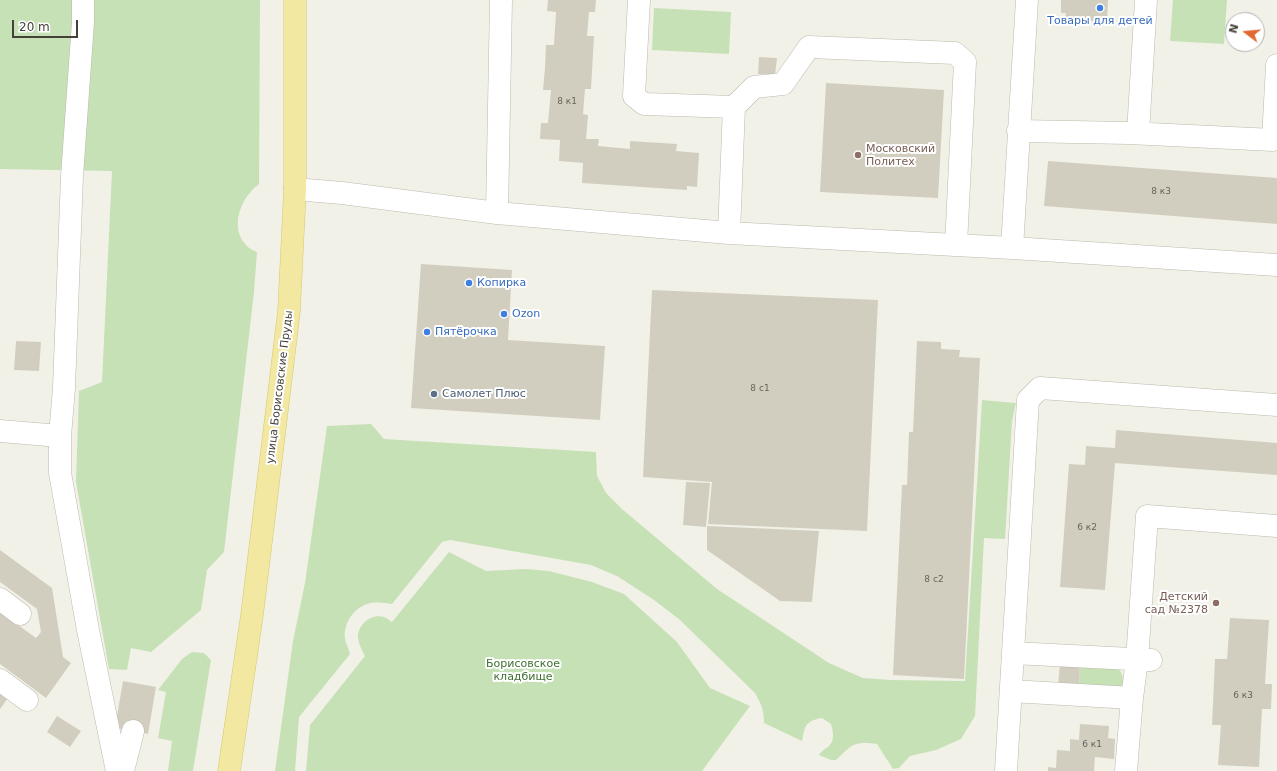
<!DOCTYPE html>
<meta charset="utf-8">
<style>
body{margin:0}
#map{position:relative;width:1277px;height:771px;overflow:hidden;background:#f2f1e8;font-family:"DejaVu Sans",sans-serif}
canvas{display:block}
.north{position:absolute;left:1225px;top:12px;width:40px;height:40px;box-sizing:border-box;background:#fff;border:1px solid #b4b3af;border-radius:50%;rotate:286deg;font-size:11px;font-weight:700;line-height:16px;text-align:center;color:#444138}
.north::after{content:'';display:block;margin:auto;width:14px;height:18px;background:#e06931;clip-path:polygon(50% 0,100% 100%,50% 72%,0 100%)}
.scale{position:absolute;left:12px;top:20px;width:66px;height:18px;box-sizing:border-box;border:2px solid #444138;border-top:0;padding-left:5px;font-size:12px;line-height:14px;white-space:nowrap;color:#444138;-webkit-text-stroke:3px #fff;paint-order:stroke}
</style>
<div id="map">
<canvas width="1277" height="771"></canvas>
<div class="north">N</div>
<div class="scale">20 m</div>
</div>
<script>
const g = document.querySelector('canvas').getContext('2d');
g.lineJoin = 'round';
function fillPath(path, color) {
  g.fillStyle = color;
  g.fill(path, 'evenodd');
}
function stroke(path, color, width, dash) {
  g.strokeStyle = color;
  g.lineWidth = width;
  g.lineCap = dash ? 'butt' : 'round';
  g.setLineDash(dash || []);
  g.stroke(path);
}
function write(font, color, halo, rows, align = 'center') {
  g.font = font + ' "DejaVu Sans",sans-serif';
  g.lineWidth = 4;
  g.setLineDash([]);
  g.textBaseline = 'middle';
  g.strokeStyle = halo;
  g.fillStyle = color;
  for (const [text, x, y, turn = 0] of rows) {
    g.save();
    g.translate(x, y);
    g.rotate((+turn || 0) * Math.PI / 180);
    g.textAlign = isNaN(turn) ? turn : align;
    if (halo) g.strokeText(text, 0, 0);
    g.fillText(text, 0, 0);
    g.restore();
  }
}
fillPath(new Path2D(`
 M 0,0 L 260,0 L 259,184 C 241,197 229,227 246,245 C 248,248 253,250 257,252 L 254,292 L 224,552 L 207,570 L 201,610 L 151,652 L 131,648 L 127,670 L 109,669 L 76,482 L 79,391 L 102,382 L 112,171 L 0,169 Z
 M 1173,0 L 1227,0 L 1224,44 L 1170,41 Z
 M 654,8 L 731,12 L 729,54 L 652,50 Z
 M 982,400 L 1016,403 L 1012,421 L 1005,539 L 984,538 L 975,716 L 961,739 L 936,750 L 910,756 L 899,768 L 893,769 L 877,744 C 853,741 853,744 836,760 L 831,760 L 819,755 C 822,750 826,749 829,746 C 835,740 833,731 831,724 L 822,718 C 805,721 805,726 802,741 L 764,723 C 764,711 761,703 755,693 L 680,620 L 654,600 L 617,576 L 591,565 L 450,540 L 442,542 L 392,604 C 385,603 376,602 370,603 C 354,607 343,623 345,639 C 346,644 349,649 350,654 L 299,717 L 295,771 L 275,771 L 293,641 L 305,583 L 327,426 L 371,424 L 384,439 L 596,452 L 597,476 L 606,493 L 622,509 L 717,589 L 829,663 L 863,678 L 891,680 L 965,681 Z
 M 449,552 L 486,571 L 526,569 L 549,571 L 592,582 L 624,594 L 677,642 L 710,688 L 750,706 L 702,771 L 306,771 L 310,725 L 365,656 C 362,650 359,645 358,638 C 357,625 371,613 384,617 C 387,618 390,621 392,622 Z
 M 192,652 L 204,653 L 211,660 L 193,771 L 168,771 L 172,741 L 158,738 L 166,692 L 158,690 L 182,659 Z
 M 1080,665 L 1116,667 C 1123,672 1123,677 1123,686 L 1116,689 L 1079,687 Z`), '#c6e1b6');
fillPath(new Path2D(`
 M 548,0 L 596,0 L 595,12 L 589,12 L 587,36 L 594,36 L 591,89 L 585,89 L 583,114 L 588,115 L 586,139 L 599,139 L 598,146 L 630,149 L 630,141 L 677,144 L 676,151 L 699,153 L 697,187 L 687,186 L 687,190 L 582,183 L 583,163 L 559,161 L 560,140 L 540,139 L 541,123 L 548,123 L 551,90 L 543,90 L 545,68 L 546,45 L 554,45 L 556,12 L 547,11 Z
 M 1061,0 L 1108,0 L 1107,22 L 1065,19 L 1066,13 L 1061,13 Z
 M 759,57 L 777,58 L 775,75 L 758,74 Z
 M 826,83 L 944,90 L 938,198 L 820,192 Z
 M 1048,161 L 1277,178 L 1277,224 L 1044,206 Z
 M 421,264 L 512,270 L 508,340 L 605,346 L 600,420 L 411,408 Z
 M 652,290 L 878,300 L 867,531 L 708,524 L 712,482 L 643,477 Z
 M 16,341 L 41,342 L 39,371 L 14,370 Z
 M 917,341 L 941,342 L 941,349 L 960,350 L 959,357 L 980,358 L 964,679 L 893,675 L 902,485 L 907,485 L 909,432 L 913,432 Z
 M 1116,430 L 1277,443 L 1277,475 L 1115,463 L 1105,590 L 1060,587 L 1069,464 L 1085,465 L 1086,446 L 1115,448 Z
 M 686,482 L 710,483 L 706,527 L 683,525 Z
 M 707,526 L 819,531 L 812,602 L 780,601 L 707,550 Z
 M 0,550 L 52,588 L 63,657 L 71,663 L 46,698 L 0,664 L 0,612 L 36,638 L 41,632 L 37,609 L 0,582 Z
 M 1230,618 L 1269,620 L 1265,684 L 1272,684 L 1271,709 L 1262,709 L 1259,767 L 1218,765 L 1221,725 L 1212,725 L 1215,659 L 1227,659 Z
 M 1060,663 L 1080,665 L 1079,687 L 1058,686 Z
 M 123,681 L 156,687 L 148,734 L 115,728 Z
 M 0,693 L 8,698 L 0,709 Z
 M 57,716 L 81,731 L 70,747 L 47,732 Z
 M 1080,724 L 1109,726 L 1108,738 L 1115,739 L 1114,759 L 1095,757 L 1094,771 L 1048,771 L 1048,767 L 1056,768 L 1057,750 L 1070,751 L 1070,739 L 1079,740 Z`), '#d2cebf');
const minor = new Path2D(`
 M 83,0 L 83,22 L 72,176 L 64,388 L 60,436 L 60,473 L 88,630 L 117,771
 M 639,0 L 634,96 L 644,104 L 734,107 L 729,233
 M 734,107 L 754,87 L 783,84 L 809,47 L 955,53 L 965,62 L 956,245
 M 1018,131 L 1129,133 L 1273,140 L 1277,65
 M 1138,133 L 1146,0
 M 295,189 L 342,193 L 497,213 L 729,233 L 1012,248 L 1277,265
 M 497,213 L 501,0
 M 1012,248 L 1027,0
 M 0,431 L 60,436
 M 0,599 L 20,614
 M 1013,653 L 1151,660
 M 0,680 L 27,700
 M 1011,691 L 1132,698
 M 123,771 L 133,731
 M 1006,771 L 1028,400 L 1040,388 L 1277,405
 M 1126,771 L 1132,698 L 1137,660 L 1147,516 L 1277,526`);
const major = new Path2D(`
 M 229,771 L 252,615 L 289,311 L 295,189 L 295,0`);
stroke(minor, '#bcb9ac', 23);
stroke(major, '#d5c873', 23);
stroke(minor, '#fff', 22);
stroke(major, '#f2e8a1', 22);
for (const [x, y, r, color] of [
 [1100,8,4,"#3f7fe0"],
 [858,155,4,"#8d6e63"],
 [469,283,4,"#3f7fe0"],
 [504,314,4,"#3f7fe0"],
 [427,332,4,"#3f7fe0"],
 [434,394,4,"#5c6f8a"],
 [1216,603,4,"#8d6e63"]
]) {
  const dot = new Path2D();
  dot.arc(x, y, r, 0, 2 * Math.PI);
  g.fillStyle = color;
  g.fill(dot);
  stroke(dot, '#fff', 1.5);
}
write('9px', '#68645a', null, [
 ["8 к1",567,102],
 ["8 к3",1161,192],
 ["8 c1",760,389],
 ["6 к2",1087,528],
 ["8 c2",934,580],
 ["6 к3",1243,696],
 ["6 к1",1092,745]
]);
write('11px', '#366cbe', '#fff', [
 ["Товары для детей",1100,21,"center"],
 ["Копирка",477,283],
 ["Ozon",512,314],
 ["Пятёрочка",435,332]
], 'left');
write('11px', '#785e54', '#fff', [
 ["Московский",866,149],
 ["Политех",866,162],
 ["Детский",1208,597,"right"],
 ["сад №2378",1208,610,"right"]
], 'left');
write('11px', '#444138', '#fff', [
 ["улица Борисовские Пруды",280,387,-83]
]);
write('11px', '#4e5e75', '#fff', [
 ["Самолет Плюс",442,394]
], 'left');
write('11px', '#3f6f32', '#fff', [
 ["Борисовское",523,664],
 ["кладбище",523,677]
]);
</script>
